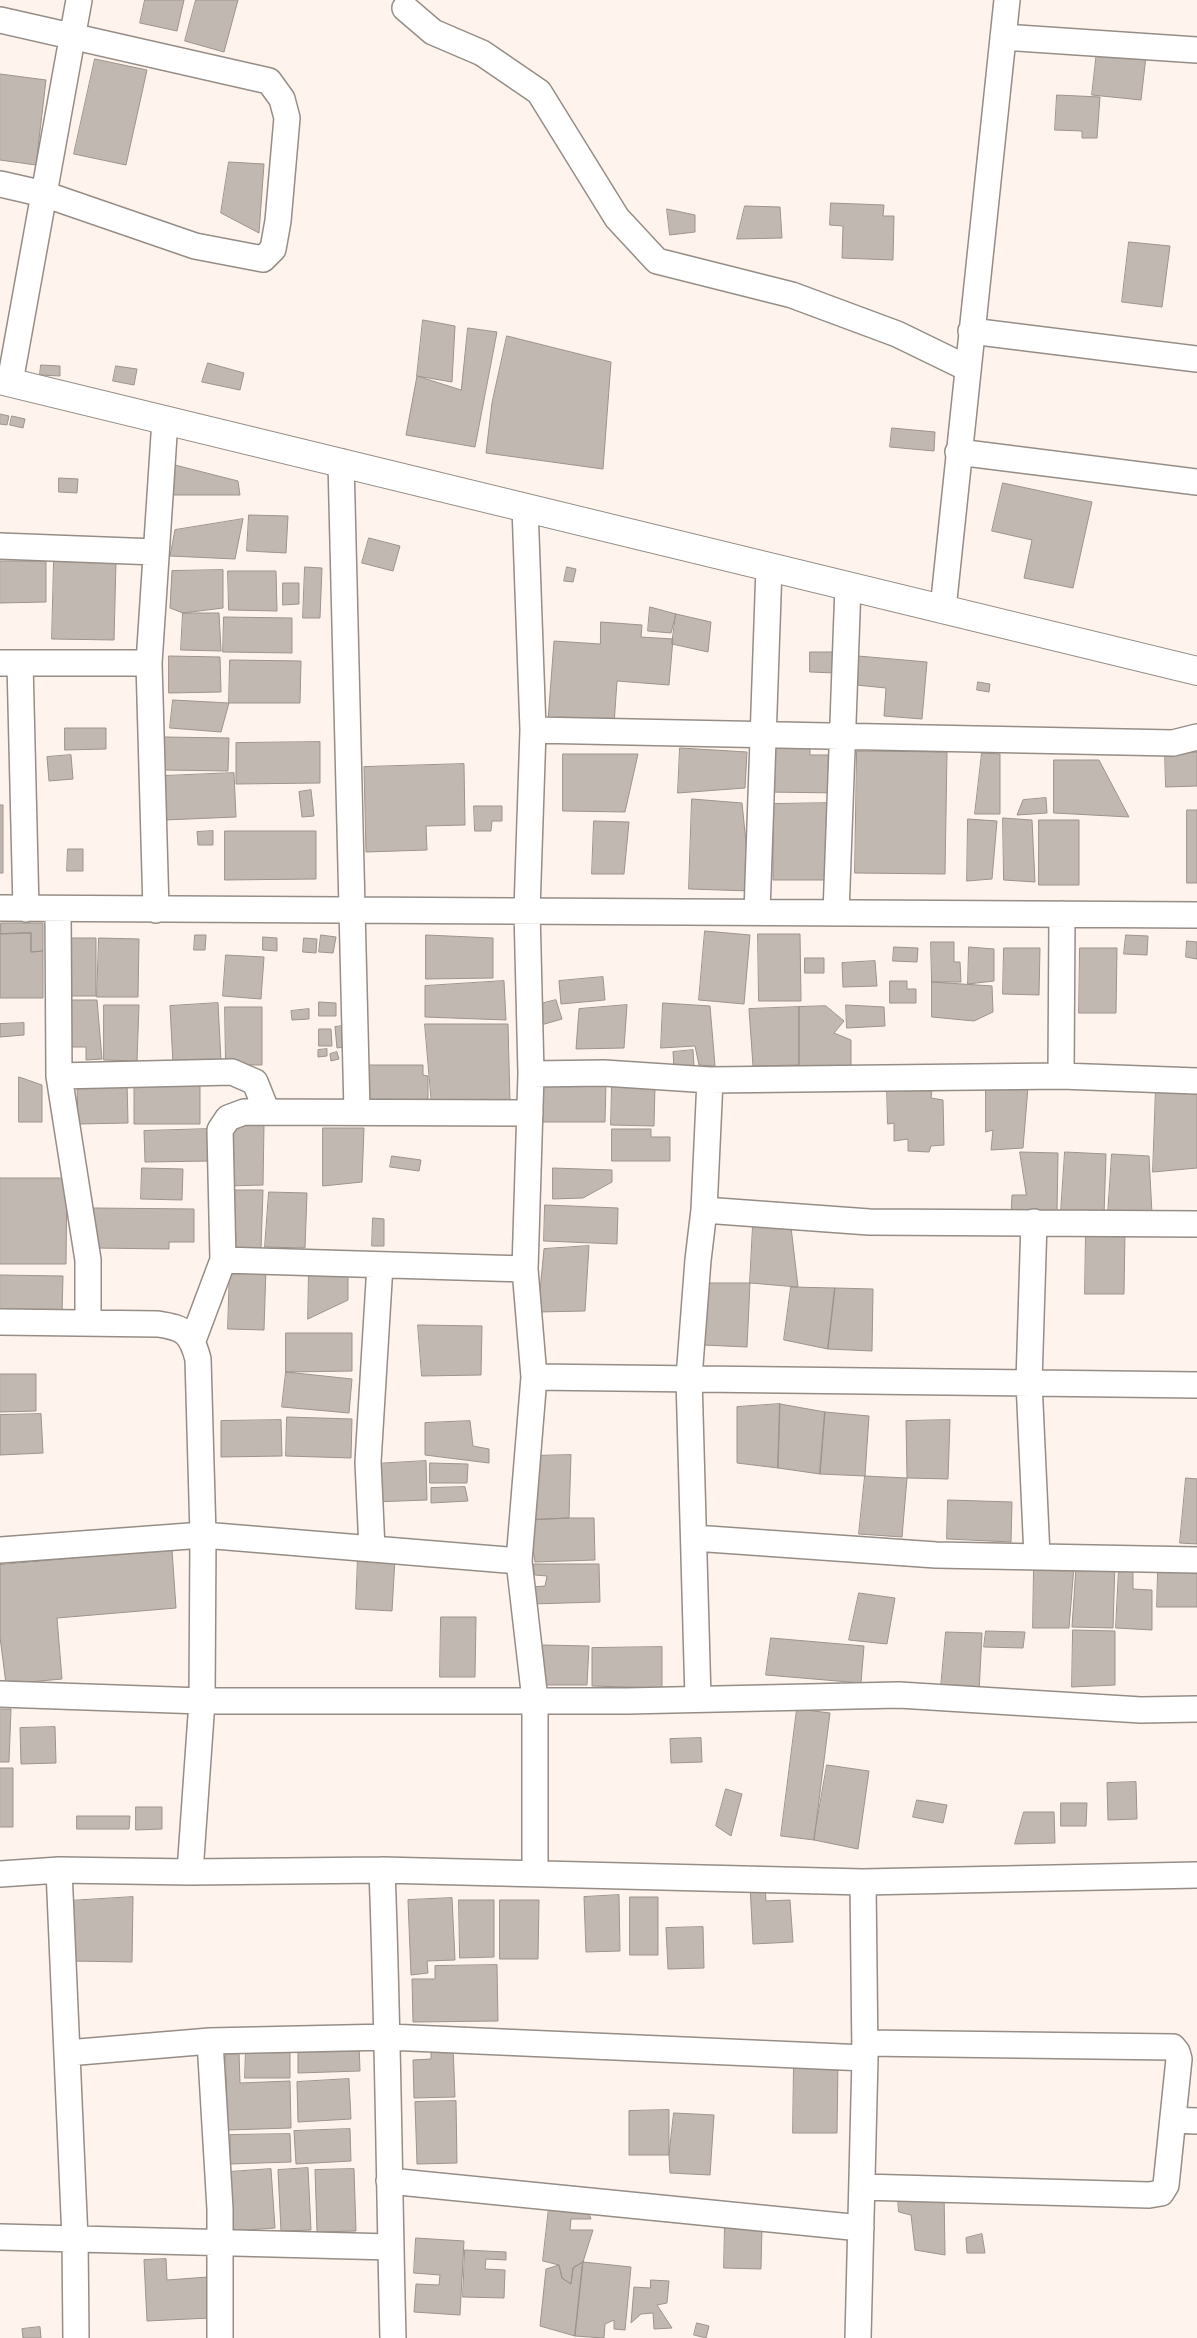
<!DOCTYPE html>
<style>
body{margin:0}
canvas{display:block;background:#fef4ed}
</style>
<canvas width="1197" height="2338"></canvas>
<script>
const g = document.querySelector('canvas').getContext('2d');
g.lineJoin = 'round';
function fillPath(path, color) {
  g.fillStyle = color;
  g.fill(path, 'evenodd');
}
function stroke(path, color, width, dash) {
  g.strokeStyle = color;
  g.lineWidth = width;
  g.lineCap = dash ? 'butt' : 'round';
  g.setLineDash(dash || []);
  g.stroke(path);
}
const building = new Path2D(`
 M 145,0 L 184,0 L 177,31 L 140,23 Z
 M 196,0 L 238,0 L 224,52 L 185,41 Z
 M 1097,51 L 1146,56 L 1141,100 L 1092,95 Z
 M 95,59 L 147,70 L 126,165 L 74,154 Z
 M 0,74 L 46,80 L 36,165 L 0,160 Z
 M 1057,95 L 1100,97 L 1097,138 L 1082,138 L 1082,131 L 1055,130 Z
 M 229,162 L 264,164 L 259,233 L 221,213 Z
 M 831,203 L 884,205 L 883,216 L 894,216 L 893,260 L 842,258 L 843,226 L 830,225 Z
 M 745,206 L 780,207 L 782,238 L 737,239 Z
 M 667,209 L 695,215 L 695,232 L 670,235 Z
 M 1129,242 L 1170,246 L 1162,307 L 1122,302 Z
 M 423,320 L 455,326 L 452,382 L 417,376 Z
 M 468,328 L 497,332 L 475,447 L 406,435 L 417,376 L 461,390 Z
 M 507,336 L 611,362 L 603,469 L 486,453 L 492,403 Z
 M 208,363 L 244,373 L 240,390 L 202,382 Z
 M 41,365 L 60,366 L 60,376 L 40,375 Z
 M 116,366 L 137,369 L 134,385 L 113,381 Z
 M 0,414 L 9,416 L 7,425 L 0,424 Z
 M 12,416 L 25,419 L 23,428 L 10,425 Z
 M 892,428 L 935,432 L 934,451 L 890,447 Z
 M 175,465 L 238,481 L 240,495 L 173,495 Z
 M 59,478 L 78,479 L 77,493 L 59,492 Z
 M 1003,483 L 1092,502 L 1073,588 L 1024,578 L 1032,540 L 992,531 Z
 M 249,515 L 288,516 L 286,553 L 247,551 Z
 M 243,519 L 235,559 L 170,556 L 175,530 Z
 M 369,538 L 400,546 L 393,571 L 362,563 Z
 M 54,560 L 116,561 L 114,640 L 52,639 Z
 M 0,561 L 46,561 L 46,602 L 0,603 Z
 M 305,567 L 322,568 L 320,618 L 303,618 Z
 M 567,567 L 576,569 L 573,582 L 564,581 Z
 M 223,570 L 223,608 L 183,613 L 170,608 L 172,571 Z
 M 228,571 L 276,571 L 277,611 L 229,610 Z
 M 283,583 L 299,583 L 299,604 L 283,605 Z
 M 650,607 L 676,614 L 671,633 L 648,631 Z
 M 183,613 L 219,613 L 221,651 L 181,650 Z
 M 676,614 L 711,622 L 708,652 L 672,644 Z
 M 224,617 L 292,618 L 292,653 L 223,652 Z
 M 601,622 L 642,625 L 641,637 L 673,639 L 669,685 L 617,681 L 614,725 L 548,721 L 554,641 L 600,644 Z
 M 810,652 L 835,652 L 835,673 L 810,672 Z
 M 169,656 L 220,657 L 221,692 L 169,693 Z
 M 858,656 L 927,662 L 922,719 L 884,716 L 886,688 L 856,685 Z
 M 230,660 L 301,661 L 300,703 L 229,703 Z
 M 978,682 L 990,684 L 989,692 L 977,690 Z
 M 173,700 L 229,703 L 221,732 L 170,728 Z
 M 65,728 L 106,728 L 106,749 L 65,750 Z
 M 165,737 L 229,738 L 228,771 L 164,770 Z
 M 320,742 L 320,783 L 236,784 L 236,743 Z
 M 767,742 L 810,742 L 810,755 L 840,755 L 839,793 L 766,792 Z
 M 680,748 L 747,752 L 745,788 L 678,793 Z
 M 857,751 L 947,752 L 945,874 L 855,873 Z
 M 1165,752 L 1197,752 L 1197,786 L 1166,787 Z
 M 982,753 L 1000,754 L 1000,814 L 975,814 Z
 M 563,754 L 638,754 L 625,812 L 563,811 Z
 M 71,755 L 73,779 L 49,781 L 47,757 Z
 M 1054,760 L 1099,760 L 1129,817 L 1054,813 Z
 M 464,764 L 465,825 L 426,826 L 427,850 L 366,852 L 364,767 Z
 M 234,773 L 236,817 L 165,820 L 163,776 Z
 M 311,790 L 314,816 L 302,817 L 299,792 Z
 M 1046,798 L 1047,813 L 1017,815 L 1023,800 Z
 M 692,799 L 742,803 L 751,891 L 689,889 Z
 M 833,803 L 833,880 L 773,880 L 773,804 Z
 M 0,805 L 3,805 L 3,873 L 0,873 Z
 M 474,806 L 502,806 L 502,821 L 492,821 L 491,831 L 475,831 Z
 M 1187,810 L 1197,810 L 1197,883 L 1187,883 Z
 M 1003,818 L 1032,820 L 1035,882 L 1004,880 Z
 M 968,819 L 997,821 L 992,879 L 967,881 Z
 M 1039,820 L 1079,820 L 1079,885 L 1039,885 Z
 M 594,821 L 629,822 L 624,874 L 592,874 Z
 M 213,831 L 213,845 L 198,845 L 197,832 Z
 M 225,831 L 316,831 L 316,879 L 225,880 Z
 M 68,849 L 83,849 L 83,871 L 67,871 Z
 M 1,923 L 43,923 L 43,951 L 31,952 L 31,933 L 1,934 Z
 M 705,931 L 750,935 L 744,1004 L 699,1000 Z
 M 31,933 L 31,952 L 43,951 L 43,998 L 0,998 L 0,934 Z
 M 758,934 L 800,934 L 801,1001 L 759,1001 Z
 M 195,935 L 206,935 L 205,950 L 194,950 Z
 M 321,935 L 336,937 L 333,953 L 319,952 Z
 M 426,935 L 493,938 L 493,978 L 426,979 Z
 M 1126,935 L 1148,936 L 1147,955 L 1124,954 Z
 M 263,937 L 277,938 L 277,951 L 263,950 Z
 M 61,938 L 96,938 L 96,996 L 61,996 Z
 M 99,938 L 139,939 L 138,997 L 97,997 Z
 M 304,938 L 317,939 L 316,953 L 303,952 Z
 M 1187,941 L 1197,942 L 1197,959 L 1186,957 Z
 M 931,942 L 954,942 L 954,962 L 960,962 L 961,982 L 932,982 Z
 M 894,947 L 918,948 L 917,962 L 893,961 Z
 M 969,947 L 994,949 L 994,981 L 968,984 Z
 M 1004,948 L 1040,948 L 1039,995 L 1003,994 Z
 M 1080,948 L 1117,948 L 1116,1013 L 1079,1013 Z
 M 226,955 L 264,957 L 261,999 L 223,996 Z
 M 805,958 L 824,958 L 824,973 L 805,973 Z
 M 875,961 L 877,986 L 843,987 L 842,963 Z
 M 603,977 L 605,1000 L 561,1004 L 559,981 Z
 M 504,981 L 506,1020 L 425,1017 L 425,986 Z
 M 890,981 L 907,981 L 907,989 L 916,989 L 916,1003 L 890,1003 Z
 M 932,982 L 992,986 L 993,1012 L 974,1021 L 932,1017 Z
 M 62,1000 L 97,1000 L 102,1059 L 86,1060 L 86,1047 L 69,1047 Z
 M 556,1000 L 562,1019 L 541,1025 L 536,1005 Z
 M 319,1002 L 336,1003 L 336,1016 L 319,1016 Z
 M 218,1003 L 221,1061 L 173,1064 L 170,1006 Z
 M 663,1003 L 710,1006 L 715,1066 L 699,1065 L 695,1046 L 661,1048 Z
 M 104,1005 L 139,1005 L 137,1061 L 104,1060 Z
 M 627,1005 L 624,1048 L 576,1049 L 579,1009 Z
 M 846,1005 L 884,1007 L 885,1026 L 847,1028 Z
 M 826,1006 L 844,1021 L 834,1033 L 851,1040 L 851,1068 L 799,1068 L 799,1007 Z
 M 225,1007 L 262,1007 L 262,1065 L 226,1065 Z
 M 799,1007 L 799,1065 L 753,1066 L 749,1009 Z
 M 309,1009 L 309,1019 L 292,1020 L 291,1011 Z
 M 24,1023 L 24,1035 L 0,1037 L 0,1024 Z
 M 425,1024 L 508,1024 L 510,1102 L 432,1106 Z
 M 350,1025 L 353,1046 L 337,1048 L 335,1027 Z
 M 319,1029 L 331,1029 L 332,1046 L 319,1046 Z
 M 327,1049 L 327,1056 L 318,1057 L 318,1050 Z
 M 693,1050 L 694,1066 L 674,1068 L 673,1052 Z
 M 337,1052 L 339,1059 L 331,1061 L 330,1054 Z
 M 364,1065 L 423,1065 L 423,1075 L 428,1076 L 428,1105 L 364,1105 Z
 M 19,1077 L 42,1085 L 42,1122 L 19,1122 Z
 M 200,1081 L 200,1124 L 134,1124 L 134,1082 Z
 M 127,1082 L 128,1123 L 78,1124 L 77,1084 Z
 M 544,1082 L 606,1082 L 605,1122 L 543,1122 Z
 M 612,1084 L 655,1085 L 654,1126 L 611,1125 Z
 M 986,1086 L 1028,1087 L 1023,1148 L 991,1150 L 993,1130 L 986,1132 Z
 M 1156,1086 L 1197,1088 L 1197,1168 L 1153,1172 Z
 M 887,1089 L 932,1089 L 931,1098 L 943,1100 L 944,1145 L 931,1146 L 929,1152 L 908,1151 L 908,1139 L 894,1141 L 894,1123 L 888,1124 Z
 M 264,1125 L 263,1185 L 228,1186 L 231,1127 Z
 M 323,1128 L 364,1128 L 362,1182 L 323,1186 Z
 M 209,1129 L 210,1161 L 145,1162 L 144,1131 Z
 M 612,1129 L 651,1129 L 651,1137 L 670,1137 L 670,1161 L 612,1161 Z
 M 1020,1152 L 1058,1153 L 1057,1212 L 1011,1215 L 1012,1195 L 1026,1195 Z
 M 1065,1152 L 1106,1154 L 1104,1215 L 1061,1212 Z
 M 1112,1154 L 1149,1156 L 1152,1214 L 1108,1214 Z
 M 392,1156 L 421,1160 L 419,1171 L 390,1167 Z
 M 142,1168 L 183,1169 L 182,1200 L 141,1199 Z
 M 553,1168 L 612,1170 L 612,1182 L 583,1198 L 553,1199 Z
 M 0,1178 L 67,1178 L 66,1264 L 0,1264 Z
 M 230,1190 L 263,1190 L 261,1249 L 229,1249 Z
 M 269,1192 L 307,1193 L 305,1248 L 265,1247 Z
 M 545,1205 L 618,1208 L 617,1244 L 544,1241 Z
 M 94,1208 L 194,1209 L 194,1242 L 169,1242 L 169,1249 L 94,1248 Z
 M 373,1218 L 384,1219 L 384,1246 L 372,1246 Z
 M 753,1225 L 791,1227 L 798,1287 L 750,1283 Z
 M 1086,1229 L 1125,1230 L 1124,1294 L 1085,1294 Z
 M 589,1246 L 585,1311 L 538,1312 L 544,1249 Z
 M 230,1267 L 266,1268 L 264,1330 L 228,1329 Z
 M 309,1270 L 348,1273 L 348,1300 L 308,1319 Z
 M 0,1275 L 63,1276 L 62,1314 L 0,1313 Z
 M 710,1283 L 750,1283 L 747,1347 L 703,1345 Z
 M 791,1287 L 835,1288 L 828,1349 L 784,1340 Z
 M 835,1288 L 873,1289 L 872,1351 L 828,1349 Z
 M 418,1325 L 482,1326 L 481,1375 L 422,1376 Z
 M 286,1333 L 352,1333 L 352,1371 L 286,1372 Z
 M 286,1372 L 352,1379 L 349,1413 L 282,1407 Z
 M 0,1374 L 36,1374 L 36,1411 L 0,1412 Z
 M 780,1404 L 778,1468 L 737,1463 L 737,1407 Z
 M 780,1404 L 825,1412 L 820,1474 L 778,1468 Z
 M 825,1412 L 869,1416 L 865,1476 L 820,1474 Z
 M 41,1414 L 43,1453 L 0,1455 L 0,1415 Z
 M 287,1417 L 352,1419 L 351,1458 L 286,1456 Z
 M 281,1420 L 282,1456 L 221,1457 L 221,1421 Z
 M 950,1420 L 948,1479 L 907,1478 L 906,1421 Z
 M 470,1421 L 473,1446 L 489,1449 L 489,1463 L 425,1455 L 425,1423 Z
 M 571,1455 L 569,1518 L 528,1520 L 530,1456 Z
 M 426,1461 L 427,1500 L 373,1502 L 373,1464 Z
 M 430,1463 L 468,1464 L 467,1483 L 430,1483 Z
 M 865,1476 L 907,1478 L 902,1537 L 859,1534 Z
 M 1186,1478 L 1197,1479 L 1197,1544 L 1180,1543 Z
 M 465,1487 L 468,1501 L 431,1503 L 431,1488 Z
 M 948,1500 L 1012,1502 L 1011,1542 L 947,1539 Z
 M 569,1518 L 594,1518 L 595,1560 L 535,1562 L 528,1520 Z
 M 172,1550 L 176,1608 L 57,1618 L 62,1679 L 6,1684 L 0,1637 L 0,1565 Z
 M 358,1556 L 395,1558 L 392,1611 L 356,1609 Z
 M 1115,1562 L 1113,1628 L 1072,1627 L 1076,1567 Z
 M 534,1564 L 599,1564 L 600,1602 L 531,1604 L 531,1587 L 545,1586 L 547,1576 L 535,1575 Z
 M 1034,1565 L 1074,1566 L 1069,1628 L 1033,1628 Z
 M 1119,1568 L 1133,1569 L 1133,1589 L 1152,1590 L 1152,1630 L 1116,1628 Z
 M 1158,1571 L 1197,1571 L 1197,1607 L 1157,1607 Z
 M 859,1593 L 895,1598 L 887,1644 L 849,1640 Z
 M 441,1617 L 476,1617 L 475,1677 L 440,1677 Z
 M 1073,1630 L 1115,1631 L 1115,1685 L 1072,1687 Z
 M 986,1631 L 1025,1632 L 1023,1648 L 984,1647 Z
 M 946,1632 L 982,1633 L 979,1692 L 941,1687 Z
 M 771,1638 L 864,1646 L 861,1683 L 766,1675 Z
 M 543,1645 L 589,1646 L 587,1685 L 541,1685 Z
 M 662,1647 L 662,1688 L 592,1686 L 592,1648 Z
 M 0,1709 L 11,1709 L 9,1762 L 0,1762 Z
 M 797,1709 L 830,1713 L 814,1840 L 781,1836 Z
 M 55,1727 L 56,1763 L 21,1764 L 20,1728 Z
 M 701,1738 L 702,1762 L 671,1763 L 670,1739 Z
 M 827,1765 L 869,1771 L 858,1849 L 814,1840 Z
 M 0,1768 L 13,1768 L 13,1827 L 0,1827 Z
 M 1136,1782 L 1137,1819 L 1108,1820 L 1107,1783 Z
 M 726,1789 L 742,1794 L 731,1836 L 716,1826 Z
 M 917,1800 L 947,1805 L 943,1823 L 913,1817 Z
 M 1061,1803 L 1087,1803 L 1086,1826 L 1061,1826 Z
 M 136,1807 L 162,1807 L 162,1829 L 136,1830 Z
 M 1024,1812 L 1054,1812 L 1055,1843 L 1015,1844 Z
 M 77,1816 L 130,1816 L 129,1829 L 77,1829 Z
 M 765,1884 L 766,1901 L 790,1900 L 793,1942 L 753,1944 L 750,1885 Z
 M 619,1895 L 620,1951 L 586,1952 L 584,1897 Z
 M 133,1897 L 132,1962 L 70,1961 L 68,1901 Z
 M 630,1897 L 658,1897 L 658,1955 L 630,1955 Z
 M 452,1898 L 455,1960 L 427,1961 L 428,1973 L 411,1975 L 408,1900 Z
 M 459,1900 L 494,1900 L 494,1957 L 460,1958 Z
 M 500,1900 L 539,1900 L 538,1959 L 500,1959 Z
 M 703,1927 L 704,1968 L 668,1969 L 666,1928 Z
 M 497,1965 L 498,2021 L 413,2022 L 412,1979 L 435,1979 L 435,1966 Z
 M 359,2043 L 360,2071 L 298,2073 L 298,2045 Z
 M 453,2046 L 455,2097 L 414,2098 L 413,2060 L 431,2059 L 431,2047 Z
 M 246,2048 L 290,2048 L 290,2078 L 245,2078 Z
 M 226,2053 L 239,2053 L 240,2083 L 290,2081 L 291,2128 L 228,2130 Z
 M 794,2061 L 838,2062 L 837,2133 L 793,2133 Z
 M 349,2079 L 351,2119 L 298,2122 L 297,2082 Z
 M 456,2101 L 457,2163 L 417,2164 L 415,2102 Z
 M 669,2110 L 669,2155 L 629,2155 L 629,2111 Z
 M 674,2113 L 714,2115 L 710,2175 L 670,2173 L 669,2155 Z
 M 350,2129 L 351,2161 L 296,2164 L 294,2131 Z
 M 290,2134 L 291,2162 L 230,2164 L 230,2135 Z
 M 308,2168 L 311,2230 L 281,2231 L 278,2170 Z
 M 271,2169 L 275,2228 L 233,2231 L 229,2172 Z
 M 354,2169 L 356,2231 L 317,2232 L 315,2170 Z
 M 897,2188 L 944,2190 L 945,2255 L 915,2250 L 911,2215 L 899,2212 Z
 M 549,2207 L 588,2211 L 591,2219 L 571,2219 L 570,2230 L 593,2230 L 583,2262 L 573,2268 L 571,2284 L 562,2278 L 559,2265 L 543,2261 Z
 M 725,2225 L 762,2227 L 761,2269 L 724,2268 Z
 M 982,2234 L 985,2253 L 967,2253 L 966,2238 Z
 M 416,2238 L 464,2241 L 460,2315 L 414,2312 L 416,2284 L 439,2285 L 440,2275 L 414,2273 Z
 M 465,2250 L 506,2252 L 506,2260 L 486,2259 L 485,2269 L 505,2270 L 504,2298 L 463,2297 Z
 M 166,2259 L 167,2280 L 208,2277 L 210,2318 L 147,2321 L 144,2260 Z
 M 583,2262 L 575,2336 L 540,2326 L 546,2269 L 559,2265 L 562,2278 L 571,2284 L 573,2268 Z
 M 583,2262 L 631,2267 L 625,2330 L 614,2329 L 614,2320 L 605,2324 L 604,2338 L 575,2336 Z
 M 651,2280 L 669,2281 L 667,2303 L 657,2305 L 672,2328 L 654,2329 L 653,2313 L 641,2314 L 631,2323 L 634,2287 L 650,2288 Z
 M 697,2323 L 709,2326 L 706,2338 L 694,2335 Z
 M 40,2327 L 41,2338 L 23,2338 L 22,2329 Z`);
fillPath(building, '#c0b8b1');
stroke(building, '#9c948d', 1);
const minor = new Path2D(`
 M 405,8 L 433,32 L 482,53 L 539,92 L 617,218 L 657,261 L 792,295 L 897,334 L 967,368
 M 0,20 L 269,81 L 282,99 L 287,118 L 278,221 L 273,249 L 263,259 L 195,246 L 44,194 L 0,184
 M 1003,37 L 1197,50
 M 971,331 L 1197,359
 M 10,382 L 79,0
 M 958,452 L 1197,482
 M 341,462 L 357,1111
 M 525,507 L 533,730 L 527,910 L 531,1074 L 525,1269 L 534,1377 L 519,1561 L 535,1700 L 535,1872
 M 0,546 L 156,552
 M 943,609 L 1007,0
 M 0,663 L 149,663
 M 20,663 L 26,909
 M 533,730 L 1173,743 L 1197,737
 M 0,908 L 1197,915
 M 58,910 L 59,1076 L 88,1260 L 88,1323
 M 156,910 L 149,663 L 165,420
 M 757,912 L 769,567
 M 836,913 L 848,586
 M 531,1074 L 604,1073 L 710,1080 L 1061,1076 L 1197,1081
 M 59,1076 L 232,1072 L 255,1082 L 267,1112
 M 1061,1076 L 1062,914
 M 704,1210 L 869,1222 L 1197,1224
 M 1034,1222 L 1029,1382 L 1037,1556
 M 223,1260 L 220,1130 L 228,1118 L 244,1112 L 530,1113
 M 0,1322 L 158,1324 C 185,1328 191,1333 198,1359 L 203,1535 L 202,1701 L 190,1872
 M 193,1340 L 223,1260 L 525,1269
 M 534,1377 L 1197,1385
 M 694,1538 L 936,1555 L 1197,1560
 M 372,1549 L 368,1462 L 380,1265
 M 0,1550 L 203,1535 L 519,1561
 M 0,1694 L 202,1701 L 627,1701 L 899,1695 L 1141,1710 L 1197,1709
 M 698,1699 L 689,1378 L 698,1260 L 704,1210 L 710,1080
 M 59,1870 L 75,2239 L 76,2338
 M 382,1870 C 388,2026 389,2182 393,2338
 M 0,1874 L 59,1870 L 190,1872 L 382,1870 L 863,1882 L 1197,1875
 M 210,2041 L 220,2209 L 220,2338
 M 67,2053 L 210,2041 L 388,2037 L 865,2058
 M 1173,2120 L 1197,2121
 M 389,2181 L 861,2228
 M 862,2187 L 1149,2195 L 1161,2193 L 1166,2185 L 1179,2059 L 1177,2052 L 1173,2047 L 865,2043
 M 0,2237 L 391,2247
 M 858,2338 L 865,2058 L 863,1882`);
const major = new Path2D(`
 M 0,380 L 1197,671`);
stroke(minor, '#958d86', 28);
stroke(major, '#958d86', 30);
stroke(minor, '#fff', 25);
stroke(major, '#fff', 28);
</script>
